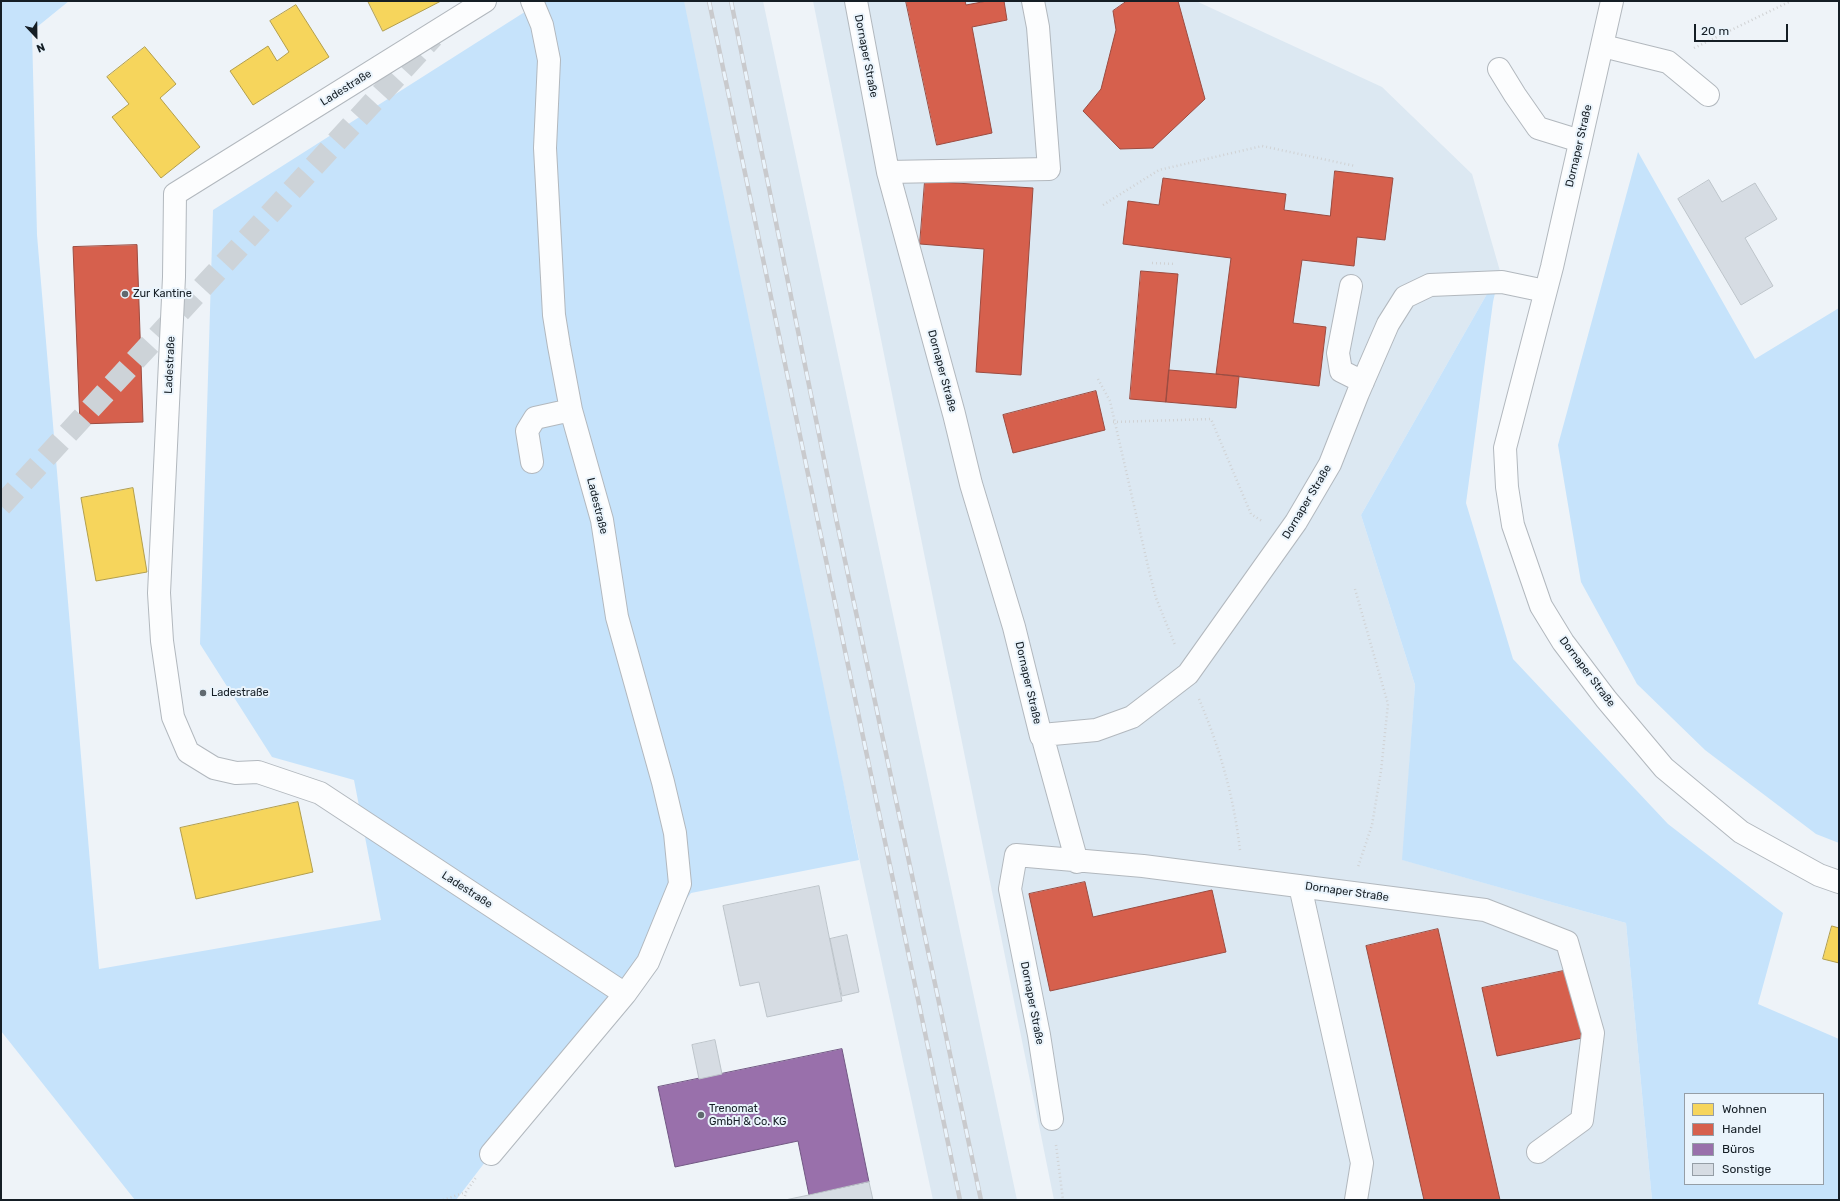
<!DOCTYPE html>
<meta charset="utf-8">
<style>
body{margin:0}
#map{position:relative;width:1840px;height:1201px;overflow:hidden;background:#eef3f8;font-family:Rubik,sans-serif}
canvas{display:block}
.frame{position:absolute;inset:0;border:2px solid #151e25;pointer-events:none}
.legend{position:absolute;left:1684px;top:1093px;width:140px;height:92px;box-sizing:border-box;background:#eaf4fc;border:1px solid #959ea6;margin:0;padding:5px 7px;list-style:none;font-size:12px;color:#151e25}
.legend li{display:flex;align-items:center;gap:8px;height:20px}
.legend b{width:20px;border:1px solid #959ea6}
.north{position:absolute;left:16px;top:16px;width:40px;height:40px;-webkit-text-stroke:3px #eaf4fc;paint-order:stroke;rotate:158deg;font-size:11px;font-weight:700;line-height:16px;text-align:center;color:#151e25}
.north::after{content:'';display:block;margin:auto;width:14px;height:18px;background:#151e25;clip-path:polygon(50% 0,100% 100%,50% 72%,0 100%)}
.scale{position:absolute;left:1694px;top:24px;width:94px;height:18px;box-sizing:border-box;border:2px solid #151e25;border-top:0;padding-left:5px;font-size:12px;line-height:14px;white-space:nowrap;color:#151e25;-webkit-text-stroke:3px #eaf4fc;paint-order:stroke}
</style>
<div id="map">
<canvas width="1840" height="1201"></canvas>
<div class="frame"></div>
<ul class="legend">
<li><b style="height:11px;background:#f6d55c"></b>Wohnen</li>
<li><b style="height:11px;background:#d6604d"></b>Handel</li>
<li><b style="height:11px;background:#9970ab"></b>Büros</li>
<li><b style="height:11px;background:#d6dce3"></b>Sonstige</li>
</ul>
<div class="north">N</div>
<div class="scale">20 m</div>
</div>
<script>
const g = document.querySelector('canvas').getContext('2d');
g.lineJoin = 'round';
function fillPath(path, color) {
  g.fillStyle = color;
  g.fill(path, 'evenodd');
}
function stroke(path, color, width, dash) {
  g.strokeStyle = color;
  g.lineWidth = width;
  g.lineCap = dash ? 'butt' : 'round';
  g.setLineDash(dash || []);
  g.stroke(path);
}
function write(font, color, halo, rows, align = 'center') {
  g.font = font + ' Rubik,sans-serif';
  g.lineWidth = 4;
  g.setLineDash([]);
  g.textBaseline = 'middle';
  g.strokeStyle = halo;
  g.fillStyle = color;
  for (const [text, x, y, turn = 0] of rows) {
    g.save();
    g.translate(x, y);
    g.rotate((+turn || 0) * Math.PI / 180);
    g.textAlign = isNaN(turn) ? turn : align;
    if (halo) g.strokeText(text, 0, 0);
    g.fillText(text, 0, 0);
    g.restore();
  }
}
fillPath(new Path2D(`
 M 674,1 L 763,1 L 1017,1200 L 933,1200 Z
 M 813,1 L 1196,1 L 1382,87 L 1472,174 L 1500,271 L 1361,515 L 1415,685 L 1403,860 L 1626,923 L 1652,1200 L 1054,1200 Z`), '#dce8f2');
fillPath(new Path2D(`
 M 1,1 L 69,1 L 32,31 L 37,235 L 99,969 L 381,920 L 354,780 L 272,757 L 200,644 L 213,210 L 542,1 L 684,1 L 859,860 L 691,893 L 456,1200 L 135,1200 L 1,1031 Z
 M 1638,152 L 1755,359 L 1839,308 L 1839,843 L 1816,834 L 1705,750 L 1637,684 L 1581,582 L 1558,445 Z
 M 1500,271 L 1493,302 L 1466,503 L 1513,659 L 1668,824 L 1783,913 L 1758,1004 L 1839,1039 L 1839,1200 L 1652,1200 L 1626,923 L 1402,860 L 1415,685 L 1361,515 ZM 1685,1094 L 1823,1094 L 1823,1184 L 1685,1184 Z`), '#c6e3fb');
const homes = new Path2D(`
 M 368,1 L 441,1 L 383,31 Z
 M 296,5 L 329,57 L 253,105 L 230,71 L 268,46 L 277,61 L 289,52 L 270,21 Z
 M 145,47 L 176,84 L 160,98 L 200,147 L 161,178 L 112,117 L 129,104 L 107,77 Z
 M 133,488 L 147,572 L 96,581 L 81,498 Z
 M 298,802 L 313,872 L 196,899 L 180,828 Z
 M 1832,926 L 1839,928 L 1839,963 L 1823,959 Z`);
fillPath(homes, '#f6d55c');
stroke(homes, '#b29e4c', 1);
const shops = new Path2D(`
 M 906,1 L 965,1 L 966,5 L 987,1 L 1004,1 L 1007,20 L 972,27 L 992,133 L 937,145 Z
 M 1127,1 L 1178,1 L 1205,99 L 1153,148 L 1120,149 L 1083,111 L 1101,89 L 1116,30 L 1113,11 Z
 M 1335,171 L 1393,178 L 1385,240 L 1357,237 L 1354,266 L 1302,260 L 1293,323 L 1326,327 L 1319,386 L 1216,374 L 1231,258 L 1123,244 L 1128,201 L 1159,205 L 1163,178 L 1286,194 L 1284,210 L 1330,216 Z
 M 925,181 L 1033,188 L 1021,375 L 976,372 L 984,249 L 920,244 Z
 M 137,245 L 143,422 L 80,424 L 73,247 Z
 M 1141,271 L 1178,274 L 1166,402 L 1130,399 Z
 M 1169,370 L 1239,376 L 1236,408 L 1166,402 Z
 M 1096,391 L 1105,430 L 1013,453 L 1003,415 Z
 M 1085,882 L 1093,917 L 1212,890 L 1226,952 L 1050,991 L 1029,894 Z
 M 1438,929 L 1500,1200 L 1424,1200 L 1366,946 Z
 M 1568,970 L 1582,1038 L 1497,1056 L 1482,988 Z`);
fillPath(shops, '#d6604d');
stroke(shops, '#9c4c41', 1);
const offices = new Path2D(`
 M 842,1049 L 869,1182 L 809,1195 L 798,1141 L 675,1167 L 658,1087 Z`);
fillPath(offices, '#9970ab');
stroke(offices, '#715783', 1);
const building = new Path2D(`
 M 1709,180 L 1722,202 L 1755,183 L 1777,219 L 1745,238 L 1773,286 L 1741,305 L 1678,199 Z
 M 819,886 L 842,1001 L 767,1017 L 759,982 L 740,986 L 723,906 Z
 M 847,935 L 859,992 L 842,996 L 830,939 Z
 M 715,1040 L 722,1074 L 699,1079 L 692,1045 Z
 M 869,1182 L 873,1200 L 785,1200 L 809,1195 Z`);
fillPath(building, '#d6dce3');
stroke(building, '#bdc4ca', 1);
stroke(new Path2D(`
 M 1,506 L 433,37`), '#cdd3d8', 22, [22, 11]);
const minor = new Path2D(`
 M 485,1 L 175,194 L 174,277 L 159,593 L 162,641 L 173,717 L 188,752 L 214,768 L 236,773 L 258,772 L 320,793 L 625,994
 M 856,1 L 888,172 L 954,414 L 971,484 L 1014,627 L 1041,736 L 1042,735 L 1077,862
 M 1603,46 L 1668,62 L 1708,95
 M 1499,69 L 1515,95 L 1538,128 L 1580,141
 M 888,172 L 1049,169 L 1038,27 L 1033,1
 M 1351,286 L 1338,353 L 1341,371 L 1363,382
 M 532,462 L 527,431 L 535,418 L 571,410
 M 1042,735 L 1096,730 L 1132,717 L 1188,674 L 1296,522 L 1330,464 L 1358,393 L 1388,324 L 1405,297 L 1430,285 L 1502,282 L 1545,291
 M 1300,886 L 1362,1163 L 1356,1200
 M 1052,1119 L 1039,1035 L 1010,889 L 1016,855 L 1143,866 L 1485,910 L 1567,942 L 1593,1033 L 1582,1120 L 1538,1152
 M 491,1154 L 625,994 L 648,962 L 680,884 L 675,833 L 663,782 L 617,617 L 602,520 L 571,410 L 559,346 L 554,315 L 545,148 L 549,60 L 542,25 L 532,1`);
const major = new Path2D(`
 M 1612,1 L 1552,267 L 1505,448 L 1507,487 L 1513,525 L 1541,606 L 1563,642 L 1606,699 L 1664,768 L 1741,832 L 1819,875 L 1839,882`);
stroke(minor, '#b2b8be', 24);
stroke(major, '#b2b8be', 24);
stroke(new Path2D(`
 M 1694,48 L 1791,1
 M 1103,205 L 1159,170 L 1262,146 L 1355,166
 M 1152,263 L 1176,264
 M 1098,379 L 1110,401 L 1150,575 L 1156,598 L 1175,645
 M 1113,422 L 1211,419 L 1251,514 L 1262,521
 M 1355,589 L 1388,704 L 1381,771 L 1372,825 L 1358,867
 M 1199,699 C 1220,748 1234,798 1240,850
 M 1056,1145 L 1063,1200
 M 443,1200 L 466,1192
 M 464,1200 L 466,1192 L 477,1176`), '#d0d2d4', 2.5, [1, 3]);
stroke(minor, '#fcfdfe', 22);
stroke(major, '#fcfdfe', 22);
const rail = new Path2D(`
 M 709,1 L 960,1200
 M 731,1 L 837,523 L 981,1200`);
stroke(rail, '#c9cacd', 4.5);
stroke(rail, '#eaf4fc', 3, [9]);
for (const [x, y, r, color] of [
 [125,294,4,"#61696f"],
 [203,693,4,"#61696f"],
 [701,1115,4,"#61696f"]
]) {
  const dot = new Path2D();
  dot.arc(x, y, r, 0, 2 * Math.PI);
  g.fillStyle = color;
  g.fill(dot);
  stroke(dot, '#eaf4fc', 1.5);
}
write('11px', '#151e25', '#eaf4fc', [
 ["Dornaper Straße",866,56,79],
 ["Ladestraße",346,88,-32],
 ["Dornaper Straße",1579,146,-77],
 ["Ladestraße",170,365,-87],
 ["Dornaper Straße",942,371,75],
 ["Dornaper Straße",1307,502,-59],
 ["Ladestraße",597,506,76],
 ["Dornaper Straße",1587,672,53],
 ["Dornaper Straße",1028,683,77],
 ["Ladestraße",467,890,33],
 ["Dornaper Straße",1347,892,8],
 ["Dornaper Straße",1032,1003,79]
]);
write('11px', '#151e25', '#eaf4fc', [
 ["Zur Kantine",133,294],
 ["Ladestraße",211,693],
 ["Trenomat",709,1109],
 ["GmbH & Co. KG",709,1122]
], 'left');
</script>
